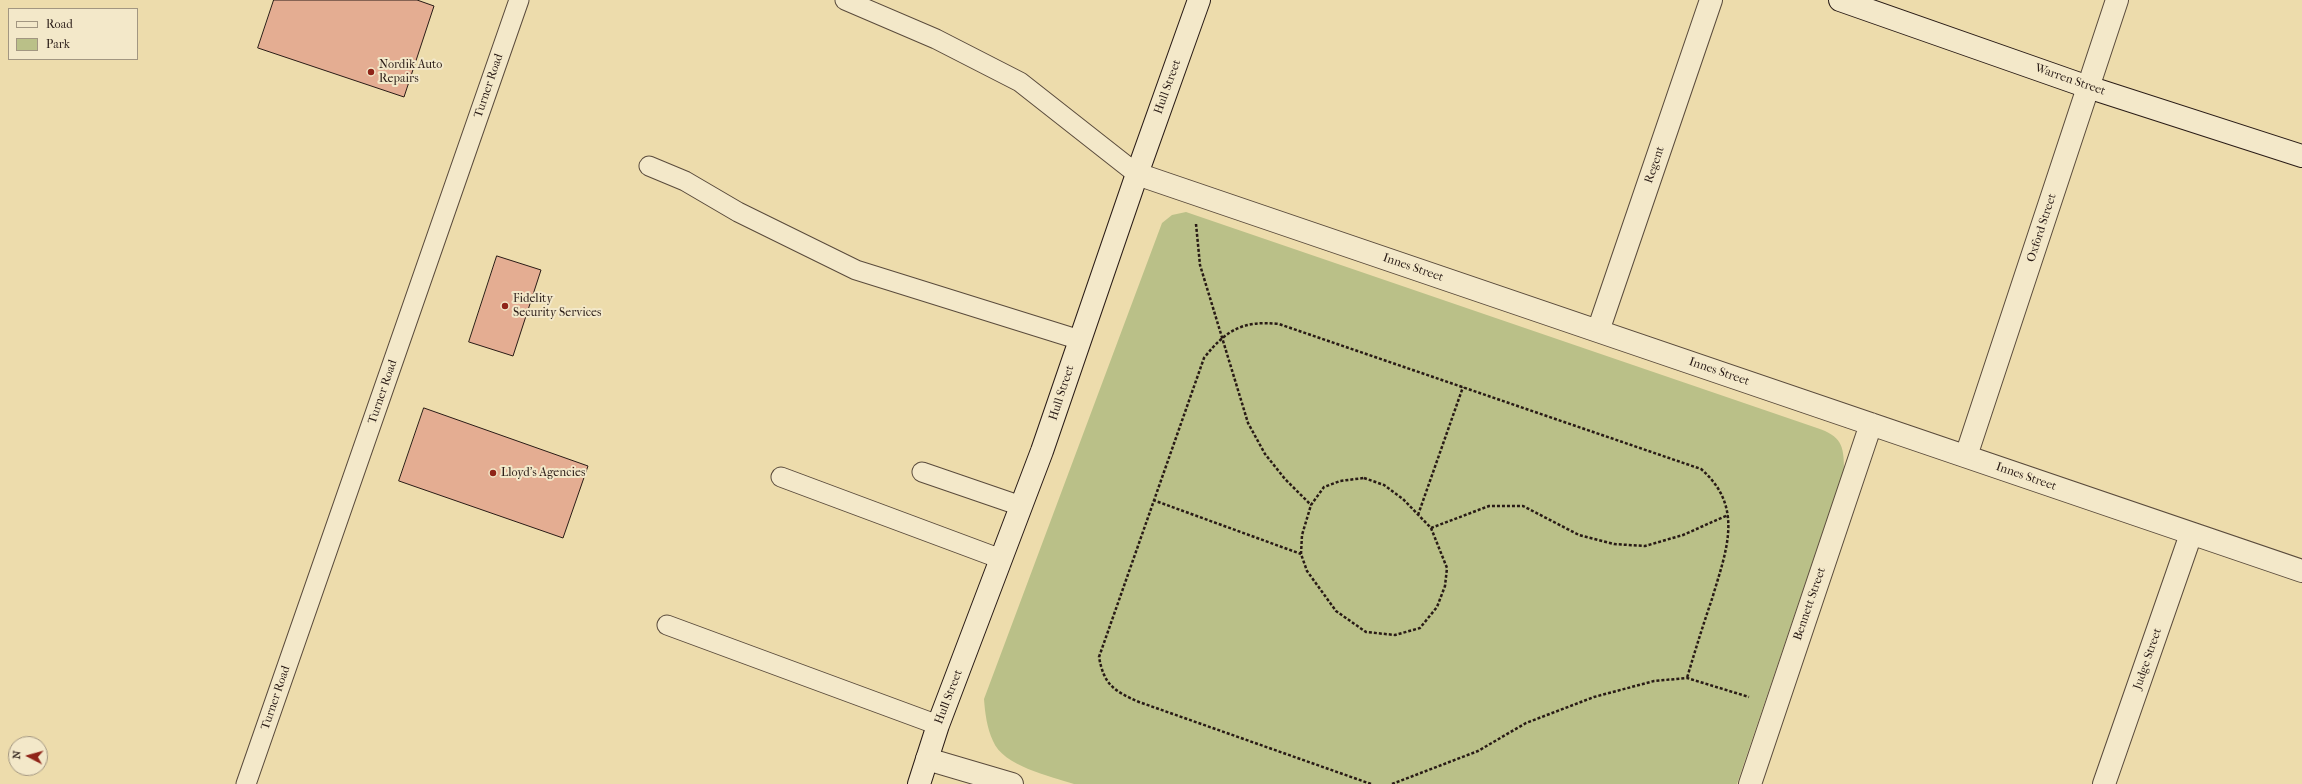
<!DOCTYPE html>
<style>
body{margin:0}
#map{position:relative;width:2302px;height:784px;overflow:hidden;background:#eddcac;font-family:"IM FELL French Canon",serif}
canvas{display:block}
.legend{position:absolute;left:8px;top:8px;width:130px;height:52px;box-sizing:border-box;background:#f3e8c9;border:1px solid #a29681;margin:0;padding:5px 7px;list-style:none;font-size:12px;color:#291b16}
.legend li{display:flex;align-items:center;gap:8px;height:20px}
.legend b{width:20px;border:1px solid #a29681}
.north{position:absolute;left:8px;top:736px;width:40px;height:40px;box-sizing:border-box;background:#f3e8c9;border:1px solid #a29681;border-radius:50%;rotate:276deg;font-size:11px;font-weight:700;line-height:16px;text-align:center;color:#291b16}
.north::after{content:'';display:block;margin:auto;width:14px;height:18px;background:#8f2418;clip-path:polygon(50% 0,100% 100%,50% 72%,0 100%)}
</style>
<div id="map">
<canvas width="2302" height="784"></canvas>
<ul class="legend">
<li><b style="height:5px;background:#f3e8c9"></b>Road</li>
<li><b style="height:11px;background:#bac088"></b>Park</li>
</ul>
<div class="north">N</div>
</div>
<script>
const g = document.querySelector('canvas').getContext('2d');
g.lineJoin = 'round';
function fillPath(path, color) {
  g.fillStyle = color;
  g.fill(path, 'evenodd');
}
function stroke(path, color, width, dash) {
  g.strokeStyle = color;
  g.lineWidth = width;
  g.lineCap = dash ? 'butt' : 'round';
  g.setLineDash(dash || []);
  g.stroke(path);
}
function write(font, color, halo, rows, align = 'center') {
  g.font = font + ' "IM FELL French Canon",serif';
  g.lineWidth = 4;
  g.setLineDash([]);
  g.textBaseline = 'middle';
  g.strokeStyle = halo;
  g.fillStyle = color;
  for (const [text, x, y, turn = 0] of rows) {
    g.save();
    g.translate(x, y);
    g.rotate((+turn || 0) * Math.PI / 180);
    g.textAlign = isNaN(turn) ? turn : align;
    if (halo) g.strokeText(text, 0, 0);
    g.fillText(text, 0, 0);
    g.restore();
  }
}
fillPath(new Path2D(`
 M 1186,212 L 1817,428 C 1841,436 1844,445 1844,469 L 1737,784 L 1074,784 C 1050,776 1003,766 993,741 C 987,728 985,713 984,699 L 1162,223 L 1172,215 Z`), '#bac088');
const building = new Path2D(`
 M 274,0 L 417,0 L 434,6 L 404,97 L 258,48 Z
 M 497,256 L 541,270 L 513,356 L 469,342 Z
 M 424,408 L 588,466 L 563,538 L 399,481 Z`);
fillPath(building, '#e4ad92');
stroke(building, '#291b16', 1);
const lane = new Path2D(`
 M 845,0 L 936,39 L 1020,82 L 1137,174
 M 649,166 L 685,181 L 738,212 L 856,270 L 1080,340
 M 922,472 L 1021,506
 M 781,477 L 1001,559
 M 667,625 L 938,725
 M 246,784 L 519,0`);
const street = new Path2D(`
 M 1137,174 L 2302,571
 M 1598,331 L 1711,0
 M 1966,456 L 2117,0
 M 927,759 L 1012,784
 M 1750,784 L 1871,424
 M 2104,784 L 2191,534`);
const secondary = new Path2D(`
 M 1840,0 L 2088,87 L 2302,156
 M 919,784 L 938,725 L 1042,451 L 1137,174 L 1199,0`);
stroke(lane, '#5a4b3c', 21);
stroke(street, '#5a4b3c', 24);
stroke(secondary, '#291b16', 24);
stroke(new Path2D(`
 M 1196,224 L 1200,265 L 1248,423 L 1265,454 L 1285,479 L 1311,505
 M 1364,478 L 1384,485 L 1403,499 L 1431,528 L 1447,568 L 1445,586 L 1437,607 L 1420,628 L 1395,635 L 1366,632 L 1336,611 L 1307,571 L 1301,554 L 1302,535 L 1311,505 L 1324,487 L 1340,481 Z
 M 1153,500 L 1301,554
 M 1418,515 L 1463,387
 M 1431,528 L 1489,506 L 1523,506 L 1579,535 L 1614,544 L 1645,546 L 1683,535 L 1728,515
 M 1371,784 L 1139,702 C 1114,691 1104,685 1099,657 L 1204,358 C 1226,330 1243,320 1279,324 L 1701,469 C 1745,507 1726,551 1712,599 C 1703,625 1695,651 1687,678
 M 1392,784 L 1478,751 L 1526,723 L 1594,697 L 1654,681 L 1687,678 L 1749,697`), '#291b16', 2.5, [3, 2]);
stroke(lane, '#f3e8c9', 19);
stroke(street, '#f3e8c9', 22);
stroke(secondary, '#f3e8c9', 22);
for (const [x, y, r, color] of [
 [371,72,4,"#8f2418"],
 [505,306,4,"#8f2418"],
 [493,473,4,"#8f2418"]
]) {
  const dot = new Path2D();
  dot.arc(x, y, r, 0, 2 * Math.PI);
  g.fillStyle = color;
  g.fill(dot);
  stroke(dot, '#f3e8c9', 1.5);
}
write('12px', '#291b16', '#f3e8c9', [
 ["Nordik Auto",379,65],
 ["Repairs",379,79],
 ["Fidelity",513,299],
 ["Security Services",513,313],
 ["Lloyd's Agencies",501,473]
], 'left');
write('12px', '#291b16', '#f3e8c9', [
 ["Warren Street",2070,80,19],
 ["Turner Road",489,86,-71],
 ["Hull Street",1168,87,-70],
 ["Regent",1655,165,-71],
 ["Oxford Street",2042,228,-72],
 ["Innes Street",1413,268,19],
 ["Innes Street",1719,372,19],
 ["Turner Road",383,392,-71],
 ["Hull Street",1062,393,-72],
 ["Innes Street",2026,477,19],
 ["Bennett Street",1810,604,-71],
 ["Judge Street",2148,659,-71],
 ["Hull Street",949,697,-69],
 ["Turner Road",276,698,-71]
]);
</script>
